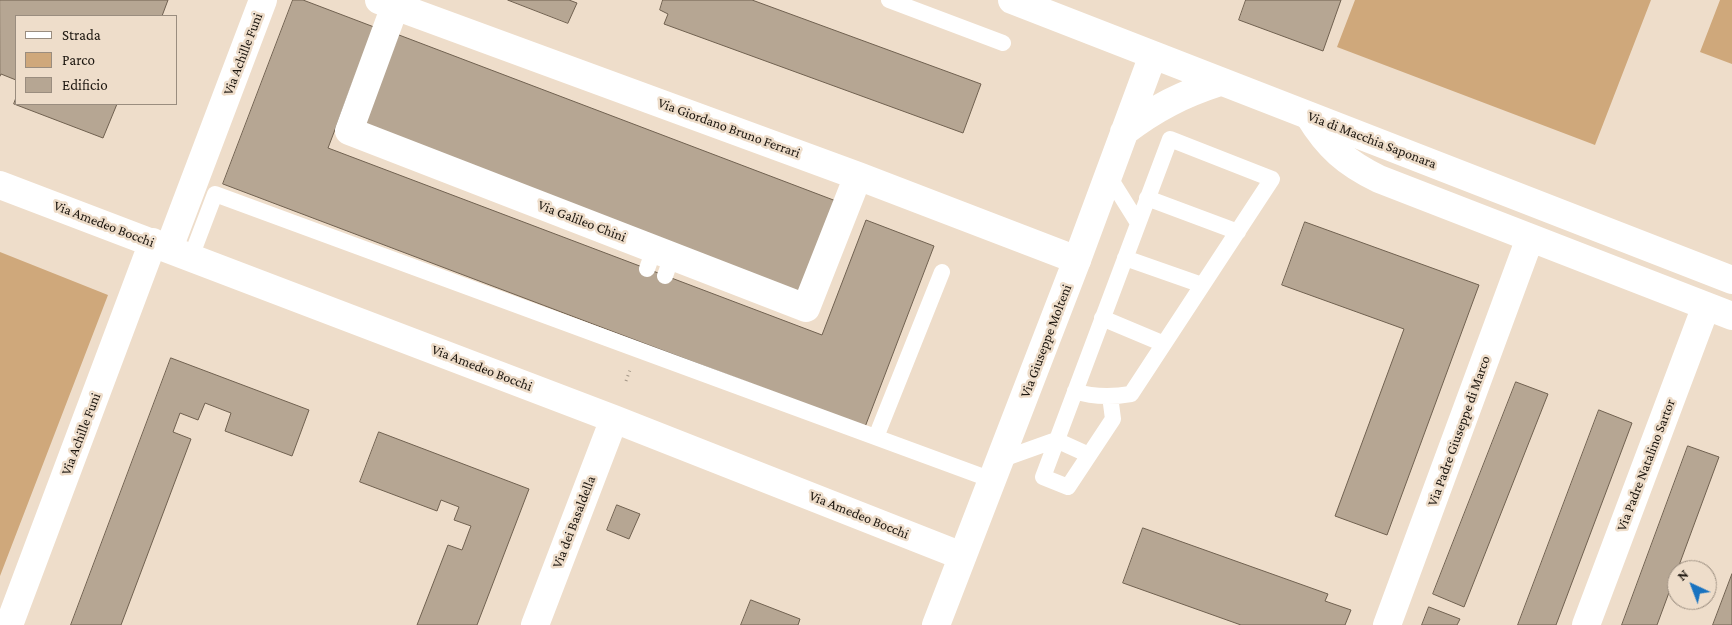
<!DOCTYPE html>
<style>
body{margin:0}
#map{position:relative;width:1732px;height:625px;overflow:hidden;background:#eeddca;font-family:"Crimson Pro",serif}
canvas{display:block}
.legend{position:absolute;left:15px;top:15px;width:162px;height:90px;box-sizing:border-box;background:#eeddca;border:1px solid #9a8d7f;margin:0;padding:6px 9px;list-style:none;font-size:15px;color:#1c160f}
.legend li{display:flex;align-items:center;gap:10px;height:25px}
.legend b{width:25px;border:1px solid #9a8d7f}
.north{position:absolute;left:1667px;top:560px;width:50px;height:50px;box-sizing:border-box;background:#eeddca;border:1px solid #9a8d7f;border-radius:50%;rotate:317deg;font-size:14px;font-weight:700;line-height:20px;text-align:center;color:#1c160f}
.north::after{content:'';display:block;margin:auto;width:18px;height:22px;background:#1973c0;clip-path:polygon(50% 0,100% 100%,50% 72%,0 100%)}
</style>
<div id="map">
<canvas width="1732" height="625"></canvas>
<ul class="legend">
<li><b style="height:6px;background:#fff"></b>Strada</li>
<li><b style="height:14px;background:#cfa87b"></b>Parco</li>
<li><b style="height:14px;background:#b6a693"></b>Edificio</li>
</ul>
<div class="north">N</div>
</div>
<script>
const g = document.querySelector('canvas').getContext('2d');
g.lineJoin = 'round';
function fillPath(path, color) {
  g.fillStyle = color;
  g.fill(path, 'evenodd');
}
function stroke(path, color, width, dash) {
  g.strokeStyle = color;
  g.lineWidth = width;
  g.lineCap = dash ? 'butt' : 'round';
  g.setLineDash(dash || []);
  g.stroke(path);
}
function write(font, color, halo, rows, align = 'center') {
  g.font = font + ' "Crimson Pro",serif';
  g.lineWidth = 5;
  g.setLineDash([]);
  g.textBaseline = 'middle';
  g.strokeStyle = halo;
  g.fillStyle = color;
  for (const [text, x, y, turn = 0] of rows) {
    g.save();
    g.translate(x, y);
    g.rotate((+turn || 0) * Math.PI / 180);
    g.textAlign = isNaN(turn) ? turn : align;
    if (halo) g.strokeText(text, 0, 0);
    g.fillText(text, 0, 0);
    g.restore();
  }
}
fillPath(new Path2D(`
 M 1355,0 L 1651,0 L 1595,145 L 1337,47 Z
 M 1720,0 L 1732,0 L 1732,64 L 1700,52 Z
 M 0,252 L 108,295 L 0,576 Z`), '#cfa87b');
const building = new Path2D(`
 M 0,0 L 168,0 L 162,16 L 16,16 L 16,80 L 1,74 L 0,76 Z
 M 293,0 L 303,0 L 374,27 L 328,148 L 822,335 L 866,220 L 934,246 L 865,427 L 223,184 Z
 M 508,0 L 569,0 L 577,3 L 568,23 Z
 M 663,0 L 752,0 L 981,84 L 963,133 L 664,24 L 668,14 L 660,10 Z
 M 1246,0 L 1341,0 L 1323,51 L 1239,20 Z
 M 399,35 L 836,201 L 800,294 L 363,128 Z
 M 16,98 L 16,104 L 117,104 L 103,138 L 14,104 Z
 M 1305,222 L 1479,285 L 1387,535 L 1335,516 L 1404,329 L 1282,285 Z
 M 171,358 L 309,410 L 292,456 L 225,431 L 231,413 L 205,403 L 198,420 L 180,413 L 173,432 L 191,439 L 121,625 L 71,625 Z
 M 1516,382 L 1548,394 L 1464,607 L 1433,594 Z
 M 1599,410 L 1632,423 L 1556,625 L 1518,625 Z
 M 379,432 L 529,489 L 477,625 L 417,625 L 448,545 L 462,550 L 471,526 L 454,520 L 459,507 L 441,500 L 437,511 L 360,482 Z
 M 1688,446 L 1719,457 L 1657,625 L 1622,625 Z
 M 617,505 L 640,514 L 629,539 L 607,530 Z
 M 1143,528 L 1328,594 L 1325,601 L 1351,610 L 1345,625 L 1241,625 L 1123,583 Z
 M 1732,574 L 1732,625 L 1713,625 Z
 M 751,600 L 800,619 L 798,625 L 741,625 Z
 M 1429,607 L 1460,619 L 1457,625 L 1422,625 Z`);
fillPath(building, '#b6a693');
stroke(building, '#706150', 1);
stroke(new Path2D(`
 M 626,381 L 630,370`), '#a39687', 3, [1, 4]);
stroke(new Path2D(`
 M 889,0 L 1003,43
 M 1108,175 L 1138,223
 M 1147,198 L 1238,232
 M 191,257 L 215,194 L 992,480
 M 1125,258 L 1202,285
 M 647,269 L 654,249
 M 665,276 L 672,256
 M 1102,318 L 1164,344
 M 1075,391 C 1092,397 1113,397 1131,394 L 1272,179 L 1170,139 C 1127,251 1085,364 1043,477 L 1068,487 L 1113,419 L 1110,396
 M 876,437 L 942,272
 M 1000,460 L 1056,440 L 1089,455`), '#fff', 16);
stroke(new Path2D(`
 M 379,0 L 858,176 L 1077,260
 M 395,6 L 349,131 L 806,308 L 858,176
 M 1309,116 C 1328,147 1346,163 1379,179 L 1732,316
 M 0,185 L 614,419 L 962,556
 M 169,248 L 263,0
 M 9,625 L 153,242
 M 535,625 L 614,419
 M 1387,625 L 1530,238
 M 1586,625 L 1706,306`), '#fff', 28);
stroke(new Path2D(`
 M 1012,0 L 1732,280
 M 1124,132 C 1155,108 1183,94 1220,82
 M 936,625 L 1077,260 L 1153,55`), '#fff', 28);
write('14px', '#1c160f', '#eeddca', [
 ["Via Achille Funi",243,54,-69],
 ["Via Giordano Bruno Ferrari",729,128,20],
 ["Via di Macchia Saponara",1372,140,21],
 ["Via Galileo Chini",582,221,21],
 ["Via Amedeo Bocchi",104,224,21],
 ["Via Giuseppe Molteni",1046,341,-69],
 ["Via Amedeo Bocchi",482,368,21],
 ["Via Padre Giuseppe di Marco",1459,431,-70],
 ["Via Achille Funi",81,434,-69],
 ["Via Padre Natalino Sartor",1646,465,-69],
 ["Via Amedeo Bocchi",859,515,22],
 ["Via dei Basaldella",574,522,-69]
]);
</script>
